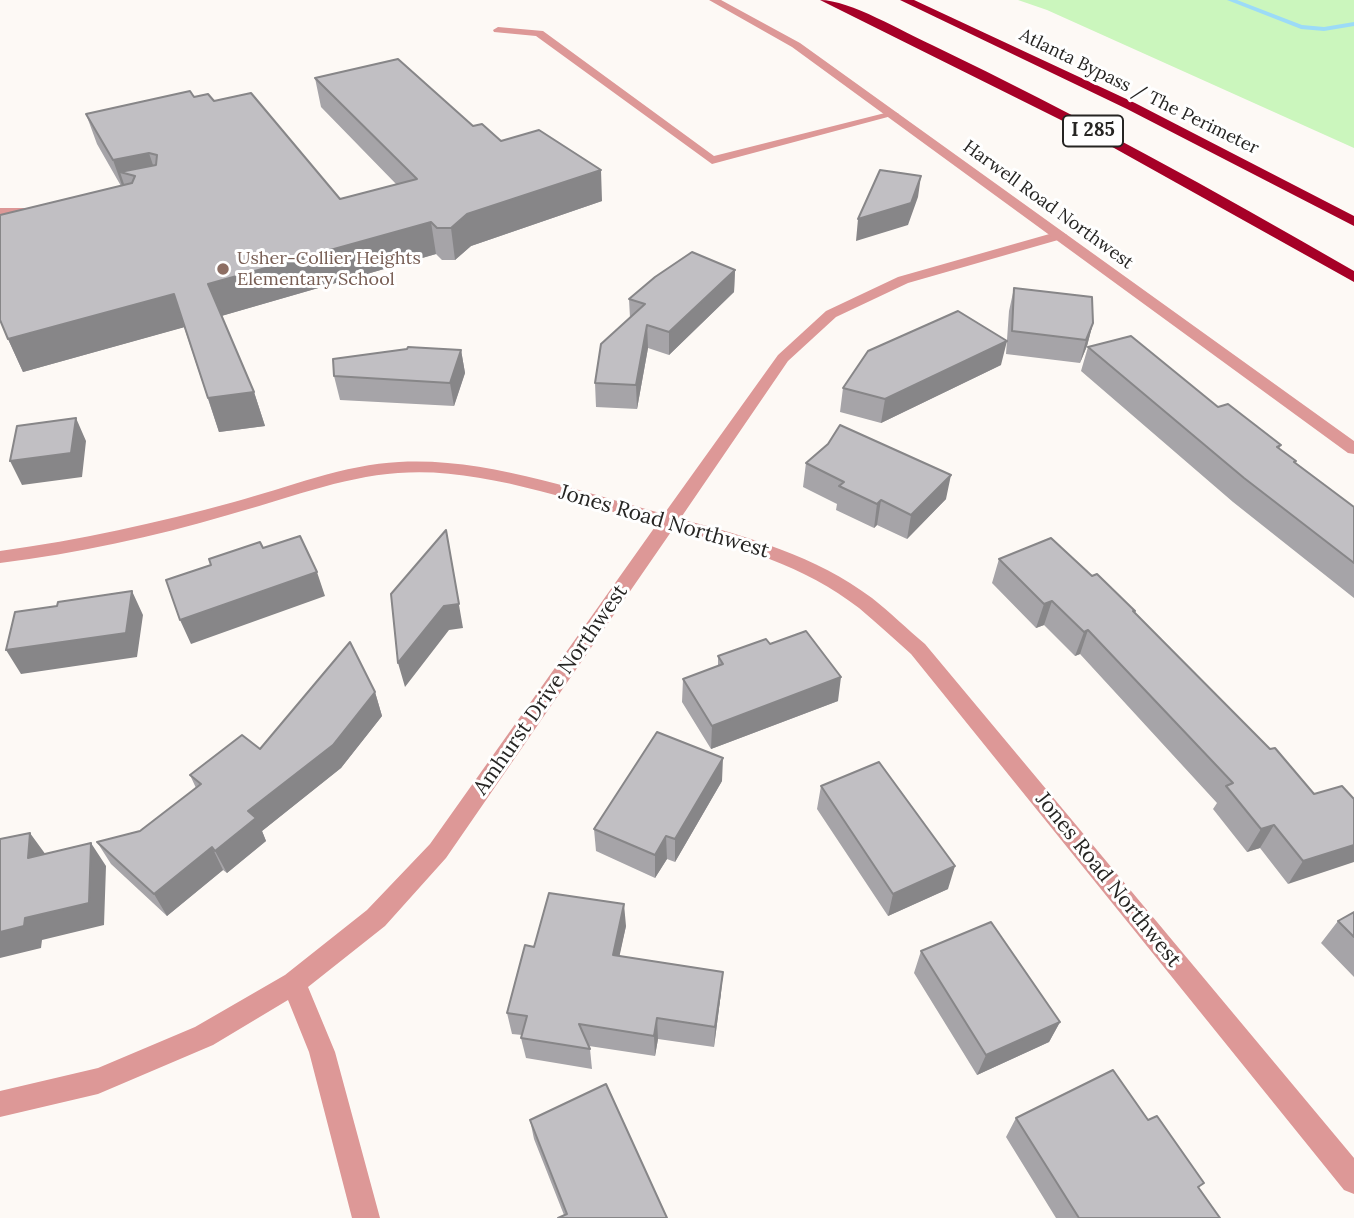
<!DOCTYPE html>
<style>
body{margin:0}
canvas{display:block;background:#fdf9f5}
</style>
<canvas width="1354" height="1218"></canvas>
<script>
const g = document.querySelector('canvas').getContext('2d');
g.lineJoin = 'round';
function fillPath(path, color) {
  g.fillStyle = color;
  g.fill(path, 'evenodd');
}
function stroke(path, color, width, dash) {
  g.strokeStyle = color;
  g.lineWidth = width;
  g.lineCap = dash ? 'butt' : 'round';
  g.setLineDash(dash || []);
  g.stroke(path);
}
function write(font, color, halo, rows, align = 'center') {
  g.font = font + ' Lora,serif';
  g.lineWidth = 6;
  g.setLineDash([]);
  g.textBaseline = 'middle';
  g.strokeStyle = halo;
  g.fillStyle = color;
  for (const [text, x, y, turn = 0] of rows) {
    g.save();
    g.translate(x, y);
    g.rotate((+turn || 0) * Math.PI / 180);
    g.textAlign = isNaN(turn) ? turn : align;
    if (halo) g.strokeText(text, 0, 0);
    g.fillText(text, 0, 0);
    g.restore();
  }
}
fillPath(new Path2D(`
 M 1018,0 L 1354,0 L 1354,148 L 1047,10 Z`), '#cbf6bd');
fillPath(new Path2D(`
 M 1227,0 L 1237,0 L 1302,25 L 1324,27 L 1354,22 L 1354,26 L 1324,31 L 1301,29 Z`), '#9cdbf7');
fillPath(new Path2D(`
 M 498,27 L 543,31 L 714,156 L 893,111 L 899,114 L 712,164 L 536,36 L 494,32 L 493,30 Z
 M 0,208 L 37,208 L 44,212 L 37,216 L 0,216 Z`), '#dd9897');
fillPath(new Path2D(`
 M 1060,231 L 1067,235 L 1065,238 L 908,283 L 836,317 L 788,361 L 680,519 C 747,536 816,556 872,598 C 890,612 907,629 925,644 L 1354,1158 L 1354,1194 L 1344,1190 L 911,654 C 894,639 877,623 859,608 C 805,566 738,546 673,529 L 446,858 L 385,926 L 308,987 L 335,1052 L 380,1218 L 352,1218 L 309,1052 L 288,1000 L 213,1045 L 98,1094 L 0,1117 L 0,1091 L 98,1068 L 195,1027 L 285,975 L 367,910 L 430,844 L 657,524 C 578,503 480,466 398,473 C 341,477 283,500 228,515 C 153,537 78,553 0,563 L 0,551 C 80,540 157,523 234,502 C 286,488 346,464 399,462 C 487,457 580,492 664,514 L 778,355 L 826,311 L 898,277 Z`), '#dd9897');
fillPath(new Path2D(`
 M 709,0 L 721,0 L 800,43 L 1354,441 L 1354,454 L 1348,453 L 792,47 Z`), '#dd9897');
fillPath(new Path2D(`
 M 820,0 C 850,0 903,32 932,45 C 1076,114 1216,191 1354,271 L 1354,282 L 1089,134 Z
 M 900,0 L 914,0 L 1135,103 L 1354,216 L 1354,226 L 1127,109 Z`), '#a60027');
fillPath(new Path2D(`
 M 315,78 L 473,126 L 501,141 L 602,201 L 471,246 L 455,260 L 442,260 L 436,254 L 221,316 L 254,392 L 265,426 L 219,432 L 184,327 L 23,372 L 8,339 L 121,186 L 97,144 L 86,114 L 194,97 L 214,101 L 340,199 L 397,185 L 321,107 Z
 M 735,270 L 734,292 L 669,355 L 648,348 L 637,409 L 596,407 L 595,383 L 630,318 L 629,299 Z
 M 1014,288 L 1093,323 L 1087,346 L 1080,363 L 1006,354 L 1009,311 Z
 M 1088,347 L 1218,407 L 1281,445 L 1279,449 L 1296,461 L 1295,463 L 1354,507 L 1354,598 L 1233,502 L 1081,371 Z
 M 461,350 L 465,373 L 454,406 L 340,400 L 334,376 Z
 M 1001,365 L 881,423 L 840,412 L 843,388 Z
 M 806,463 L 946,499 L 907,539 L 877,525 L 874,528 L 836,510 L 837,504 L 803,487 Z
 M 999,559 L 1092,576 L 1135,613 L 1314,794 L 1354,799 L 1288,884 L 1260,848 L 1247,852 L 1213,809 L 1217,803 L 1080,654 L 1075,656 L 1044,625 L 1036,628 L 992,583 Z
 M 770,644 L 838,701 L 711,749 L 682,702 L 683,679 L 718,666 L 718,656 Z
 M 375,692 L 382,716 L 341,768 L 262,831 L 266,841 L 227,873 L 223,870 L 167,916 L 111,864 L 97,842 L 140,831 L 196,788 L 190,775 L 260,749 Z
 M 722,781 L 675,862 L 667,859 L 655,878 L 596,851 L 594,829 Z
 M 821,786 L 948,889 L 888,916 L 817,809 Z
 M 1354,912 L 1354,977 L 1321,943 L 1338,921 Z
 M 626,926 L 619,956 L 721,993 L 714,1047 L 658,1039 L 655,1056 L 589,1046 L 590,1049 L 592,1069 L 526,1058 L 521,1038 L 522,1035 L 512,1034 L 507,1013 L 534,947 Z
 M 921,951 L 1060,1022 L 1049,1042 L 977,1075 L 914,973 Z
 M 1016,1118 L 1148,1120 L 1220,1218 L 1056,1218 L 1006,1137 Z
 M 530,1120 L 667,1218 L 564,1215 L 534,1139 Z`), '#a6a4a8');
fillPath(new Path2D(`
 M 149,153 L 159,183 L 120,172 L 126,190 L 124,191 L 113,160 Z
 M 601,170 L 602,201 L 471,246 L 455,260 L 451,228 L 467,214 Z
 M 921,176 L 918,197 L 908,225 L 856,241 L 858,219 Z
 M 431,222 L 436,254 L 218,317 L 208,284 Z
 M 735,270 L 734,292 L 669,355 L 669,332 Z
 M 174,294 L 185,327 L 23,372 L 8,339 Z
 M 1093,323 L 1087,346 L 1080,363 L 1086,340 Z
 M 647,325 L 648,348 L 637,409 L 636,385 Z
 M 1007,341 L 1001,365 L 881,423 L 885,399 Z
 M 461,350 L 465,373 L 454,406 L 450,383 Z
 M 254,392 L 265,426 L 219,432 L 208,398 Z
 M 76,418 L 86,441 L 82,477 L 22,485 L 10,461 Z
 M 951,475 L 946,499 L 907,539 L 911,515 Z
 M 881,500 L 877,525 L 874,528 L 877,504 Z
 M 446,530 L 463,628 L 449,630 L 405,687 L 398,663 Z
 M 317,572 L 325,596 L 191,644 L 180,620 Z
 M 132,591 L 143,615 L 137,657 L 21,674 L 6,650 Z
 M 1052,601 L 1044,625 L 1036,628 L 1044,604 Z
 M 1088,630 L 1080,654 L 1075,656 L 1084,632 Z
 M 841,677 L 838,701 L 711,749 L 712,726 Z
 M 375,692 L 382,716 L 341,768 L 262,831 L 266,841 L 227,873 L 215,851 L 248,811 Z
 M 723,758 L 722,781 L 675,862 L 675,839 Z
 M 1274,825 L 1260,848 L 1247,852 L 1261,829 Z
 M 30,833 L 46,855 L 28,858 Z
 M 666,836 L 667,859 L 655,878 L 655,855 Z
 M 91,843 L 106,866 L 104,925 L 42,940 L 41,948 L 0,958 L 0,932 L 25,918 Z
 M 1354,845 L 1354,862 L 1288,884 L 1303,861 Z
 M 212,847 L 223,870 L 167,916 L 154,894 Z
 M 955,866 L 948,889 L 888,916 L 893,894 Z
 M 624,904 L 626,926 L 615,977 L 613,955 Z
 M 723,972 L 721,993 L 714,1047 L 715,1027 Z
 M 657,1018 L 658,1039 L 655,1056 L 654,1036 Z
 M 1060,1022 L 1049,1042 L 977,1075 L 986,1055 Z`), '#878688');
const building = new Path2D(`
 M 398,59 L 473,126 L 482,124 L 501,141 L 539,130 L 601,170 L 467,214 L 451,228 L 437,228 L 431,222 L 208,284 L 254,392 L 208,398 L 174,294 L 8,339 L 0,320 L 0,215 L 132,183 L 135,176 L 120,172 L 156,165 L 157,155 L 149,153 L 113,160 L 86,114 L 190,91 L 194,97 L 208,94 L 214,101 L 251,93 L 340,199 L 417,179 L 315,78 Z
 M 880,170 L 921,176 L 911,203 L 858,219 Z
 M 692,252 L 735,270 L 669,332 L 647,325 L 636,385 L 595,383 L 601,344 L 645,304 L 629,299 L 655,277 Z
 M 1014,288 L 1092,297 L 1093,323 L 1086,340 L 1012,331 Z
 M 958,311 L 1007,341 L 885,399 L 843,388 L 868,351 Z
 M 1131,336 L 1218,407 L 1228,404 L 1281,445 L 1277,447 L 1296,461 L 1294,462 L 1354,507 L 1354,563 L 1244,478 L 1088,347 Z
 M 408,347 L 461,350 L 450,383 L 334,376 L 333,359 L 407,349 Z
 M 76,418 L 71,453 L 10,461 L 17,426 Z
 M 840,425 L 951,475 L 911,515 L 881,500 L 877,504 L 839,486 L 844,482 L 806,463 L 828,444 Z
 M 446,530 L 459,604 L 444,606 L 398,663 L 391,594 Z
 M 300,536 L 317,572 L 180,620 L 166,580 L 211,565 L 209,559 L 260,542 L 263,548 Z
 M 1051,538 L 1092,576 L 1097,574 L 1135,611 L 1133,611 L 1270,749 L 1275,748 L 1314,794 L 1342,786 L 1354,799 L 1354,845 L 1303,861 L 1274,825 L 1261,829 L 1226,786 L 1233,783 L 1088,630 L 1084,632 L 1052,601 L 1044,604 L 999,559 Z
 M 132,591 L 126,633 L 6,650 L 15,612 L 57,606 L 58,602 Z
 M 806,631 L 841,677 L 712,726 L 683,679 L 723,664 L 718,656 L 766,639 L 770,644 Z
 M 350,642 L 375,692 L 333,745 L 248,811 L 256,818 L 215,851 L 212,847 L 154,894 L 97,842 L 140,831 L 201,784 L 190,775 L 242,735 L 260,749 Z
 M 657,732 L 723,758 L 675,839 L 666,836 L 655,855 L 594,829 Z
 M 879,762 L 955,866 L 893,894 L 821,786 Z
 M 30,833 L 28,858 L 91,843 L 89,903 L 25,918 L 24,926 L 0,932 L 0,839 Z
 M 549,893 L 624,904 L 613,955 L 723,972 L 715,1027 L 657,1018 L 654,1036 L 579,1024 L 590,1049 L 521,1038 L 527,1016 L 507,1013 L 525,945 L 534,947 Z
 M 1354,912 L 1354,937 L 1338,921 Z
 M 991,922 L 1060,1022 L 986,1055 L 921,951 Z
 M 1113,1070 L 1148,1120 L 1157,1116 L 1204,1183 L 1198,1187 L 1220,1218 L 1079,1218 L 1016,1118 Z
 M 606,1084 L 667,1218 L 558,1218 L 567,1214 L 530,1120 Z`);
fillPath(building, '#c1bfc3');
stroke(building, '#878688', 2);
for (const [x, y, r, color] of [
 [223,269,7,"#8d6e63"]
]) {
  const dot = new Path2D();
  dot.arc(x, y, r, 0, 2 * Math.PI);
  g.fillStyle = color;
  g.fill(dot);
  stroke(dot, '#fff', 2.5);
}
write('18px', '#262523', '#fff', [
 ["Atlanta Bypass / The Perimeter",1139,92,26],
 ["Harwell Road Northwest",1048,205,36]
]);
write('18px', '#785e54', '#fff', [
 ["Usher-Collier Heights",237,259],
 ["Elementary School",237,280]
], 'left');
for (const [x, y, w] of [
 [1093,131,60]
]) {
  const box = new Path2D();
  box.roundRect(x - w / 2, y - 15.5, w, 31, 5);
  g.fillStyle = '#fff';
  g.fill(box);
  stroke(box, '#262523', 2);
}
write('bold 19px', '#262523', null, [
 ["I 285",1093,131]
]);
write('21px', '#262523', '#fff', [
 ["Jones Road Northwest",664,522,16],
 ["Amhurst Drive Northwest",551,690,-55],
 ["Jones Road Northwest",1108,880,51]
]);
</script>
